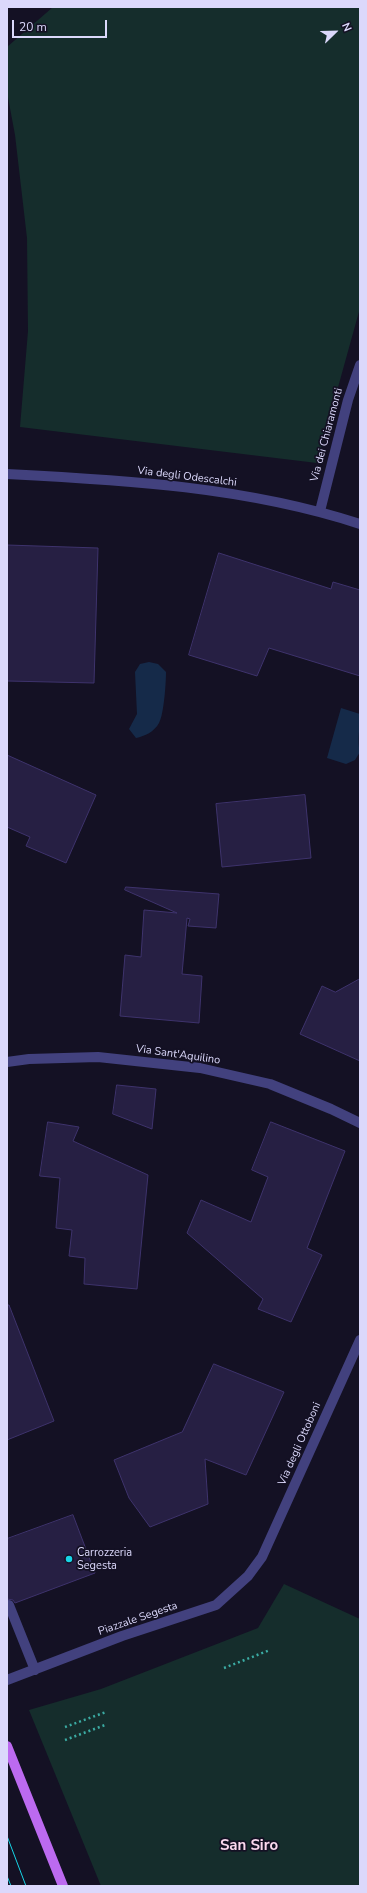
<!DOCTYPE html>
<style>
body{margin:0}
#map{position:relative;width:367px;height:1893px;overflow:hidden;background:#141124;font-family:"Nunito Sans",sans-serif}
canvas{display:block}
.frame{position:absolute;inset:0;border:8px solid #dbd8fb;pointer-events:none}
.north{position:absolute;left:315px;top:12px;width:40px;height:40px;-webkit-text-stroke:3px #141124;paint-order:stroke;rotate:67deg;font-size:11px;font-weight:700;line-height:16px;text-align:center;color:#dbd8fb}
.north::after{content:'';display:block;margin:auto;width:14px;height:18px;background:#dbd8fb;clip-path:polygon(50% 0,100% 100%,50% 72%,0 100%)}
.scale{position:absolute;left:12px;top:20px;width:95px;height:18px;box-sizing:border-box;border:2px solid #dbd8fb;border-top:0;padding-left:5px;font-size:12px;line-height:14px;white-space:nowrap;color:#dbd8fb;-webkit-text-stroke:3px #141124;paint-order:stroke}
</style>
<div id="map">
<canvas width="367" height="1893"></canvas>
<div class="frame"></div>
<div class="north">N</div>
<div class="scale">20 m</div>
</div>
<script>
const g = document.querySelector('canvas').getContext('2d');
g.lineJoin = 'round';
function fillPath(path, color) {
  g.fillStyle = color;
  g.fill(path, 'evenodd');
}
function stroke(path, color, width, dash) {
  g.strokeStyle = color;
  g.lineWidth = width;
  g.lineCap = dash ? 'butt' : 'round';
  g.setLineDash(dash || []);
  g.stroke(path);
}
function write(font, color, halo, rows, align = 'center') {
  g.font = font + ' "Nunito Sans",sans-serif';
  g.lineWidth = 3.5;
  g.setLineDash([]);
  g.textBaseline = 'middle';
  g.strokeStyle = halo;
  g.fillStyle = color;
  for (const [text, x, y, turn = 0] of rows) {
    g.save();
    g.translate(x, y);
    g.rotate((+turn || 0) * Math.PI / 180);
    g.textAlign = isNaN(turn) ? turn : align;
    if (halo) g.strokeText(text, 0, 0);
    g.fillText(text, 0, 0);
    g.restore();
  }
}
fillPath(new Path2D(`
 M 53,7 L 360,7 L 360,308 L 317,463 L 20,427 L 28,331 L 27,238 L 15,135 L 7,92 L 7,47 Z
 M 284,1584 L 360,1619 L 360,1886 L 101,1886 L 29,1710 L 101,1689 L 258,1628 Z`), '#152d2c');
fillPath(new Path2D(`
 M 149,662 L 158,664 L 166,672 C 166,683 164,714 159,723 C 154,732 145,736 136,738 L 129,729 L 137,714 L 135,672 L 140,664 Z
 M 341,708 L 360,714 C 360,726 357,742 360,752 L 355,760 L 346,764 L 327,758 Z`), '#152a49');
const building = new Path2D(`
 M 7,545 L 98,548 L 94,683 L 7,681 Z
 M 219,553 L 331,589 L 333,582 L 360,590 L 360,676 L 269,648 L 257,676 L 189,655 Z
 M 7,755 L 96,795 L 66,863 L 26,846 L 30,837 L 7,827 Z
 M 305,795 L 311,858 L 222,867 L 216,804 Z
 M 126,887 L 219,894 L 216,928 L 188,926 L 190,919 L 187,918 L 182,974 L 202,976 L 199,1023 L 120,1016 L 125,955 L 141,957 L 144,910 L 177,913 L 125,890 Z
 M 360,979 L 360,1061 L 300,1034 L 322,986 L 335,992 Z
 M 117,1085 L 156,1089 L 152,1129 L 113,1114 Z
 M 48,1122 L 79,1127 L 73,1141 L 148,1175 L 137,1289 L 84,1284 L 85,1258 L 69,1256 L 72,1230 L 56,1228 L 60,1178 L 40,1176 Z
 M 271,1122 L 345,1151 L 307,1248 L 322,1255 L 291,1322 L 258,1309 L 263,1299 L 187,1233 L 201,1200 L 251,1222 L 268,1177 L 252,1170 Z
 M 7,1305 L 9,1305 L 54,1421 L 7,1440 Z
 M 214,1364 L 284,1392 L 246,1475 L 205,1459 L 208,1504 L 150,1527 L 129,1498 L 114,1460 L 182,1432 Z
 M 73,1515 L 95,1573 L 15,1603 L 13,1600 L 7,1599 L 7,1539 Z`);
fillPath(building, '#261f43');
stroke(building, '#3e336c', 1);
stroke(new Path2D(`
 M 224,1668 L 270,1650
 M 65,1727 L 106,1712
 M 65,1740 L 105,1725`), '#3baba3', 2.5, [2, 3]);
stroke(new Path2D(`
 M 7,474 C 125,480 247,487 360,524
 M 320,511 L 348,400 L 360,365
 M 7,1062 L 29,1059 L 98,1057 L 200,1068 L 270,1084 L 331,1109 L 360,1123
 M 9,1605 L 35,1670
 M 7,1680 L 122,1636 L 216,1605 L 248,1576 L 262,1557 L 360,1340`), '#42417e', 10);
stroke(new Path2D(`
 M 7,1746 L 63,1886`), '#bc6af0', 10);
stroke(new Path2D(`
 M 7,1836 L 26,1886
 M 7,1876 L 11,1886`), '#17d5e7', 1);
for (const [x, y, r, color] of [
 [69,1559,4,"#17d5e7"]
]) {
  const dot = new Path2D();
  dot.arc(x, y, r, 0, 2 * Math.PI);
  g.fillStyle = color;
  g.fill(dot);
  stroke(dot, '#141124', 1.5);
}
write('11px', '#dbd8fb', '#141124', [
 ["Via dei Chiaramonti",327,435,-75],
 ["Via degli Odescalchi",187,477,7],
 ["Via Sant'Aquilino",178,1055,8],
 ["Via degli Ottoboni",300,1444,-66],
 ["Piazzale Segesta",138,1619,-19]
]);
write('11px', '#dbd8fb', '#141124', [
 ["Carrozzeria",77,1553],
 ["Segesta",77,1566]
], 'left');
write('bold 15px', '#fbd9ef', '#141124', [
 ["San Siro",249,1846]
]);
</script>
